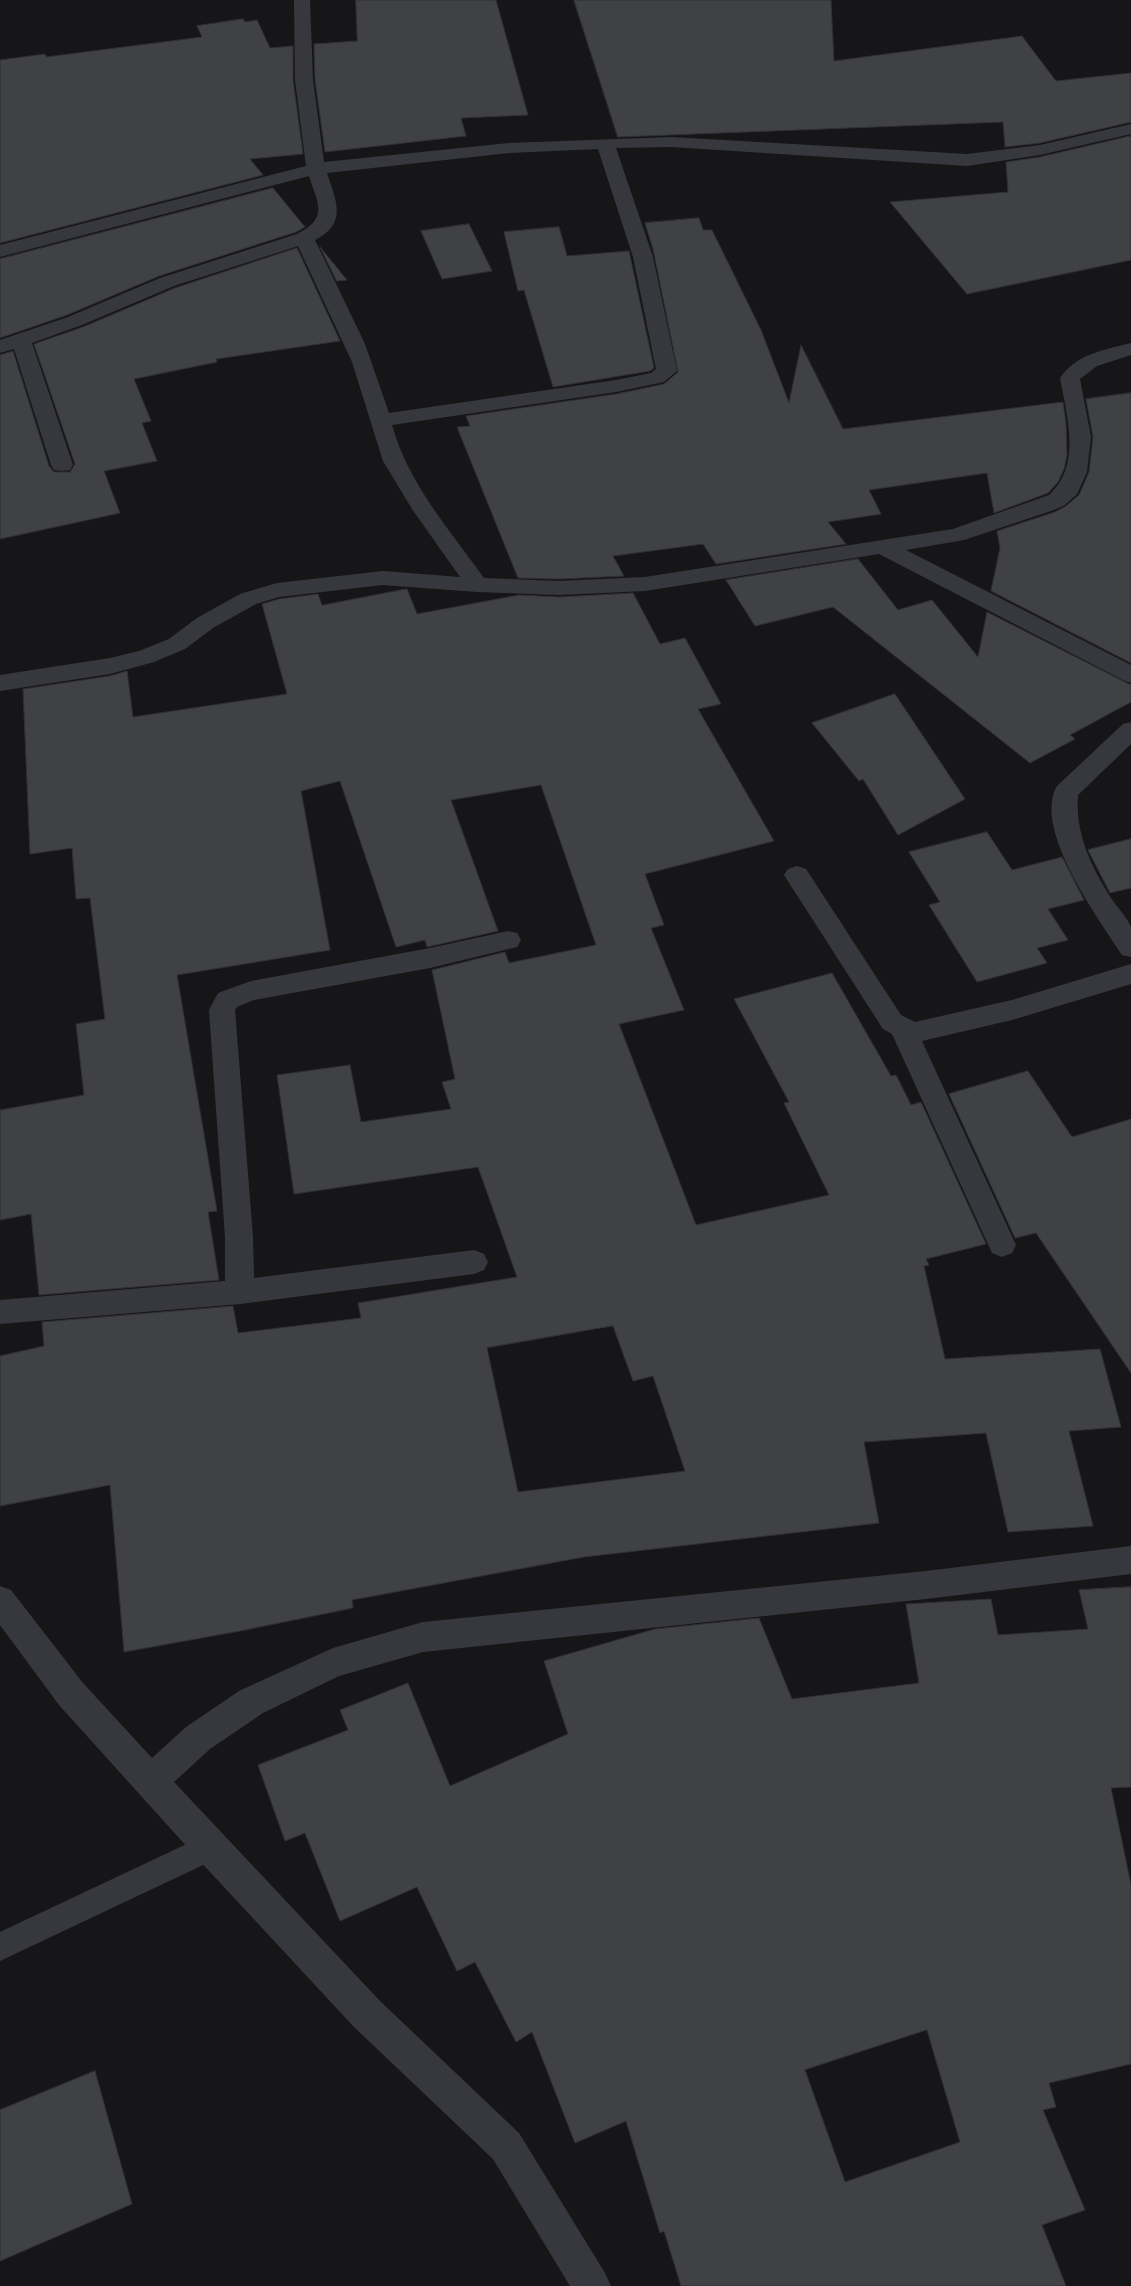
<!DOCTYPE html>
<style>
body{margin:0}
canvas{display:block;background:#161618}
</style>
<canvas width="1131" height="2286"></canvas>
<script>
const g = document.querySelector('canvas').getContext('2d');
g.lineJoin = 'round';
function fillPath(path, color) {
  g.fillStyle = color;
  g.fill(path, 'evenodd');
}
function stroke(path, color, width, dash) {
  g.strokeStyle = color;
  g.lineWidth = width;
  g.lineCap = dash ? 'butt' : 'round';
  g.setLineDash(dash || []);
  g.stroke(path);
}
const building = new Path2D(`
 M 356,0 L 496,0 L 528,115 L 461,118 L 466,136 L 325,152 L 315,80 L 314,44 L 357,41 Z
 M 574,0 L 831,0 L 834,61 L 1022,36 L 1056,81 L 1131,73 L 1131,122 L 1040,143 L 1005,147 L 1003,122 L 618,137 Z
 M 243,19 L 245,22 L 257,20 L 270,48 L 293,46 L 293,80 L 303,154 L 250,159 L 263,175 L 0,243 L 0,60 L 45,54 L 46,57 L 202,37 L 197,26 Z
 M 1131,136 L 1131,260 L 967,294 L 890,202 L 1008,192 L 1006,162 L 1040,157 Z
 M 273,188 L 305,227 L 296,232 L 159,276 L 67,315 L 0,338 L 0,259 Z
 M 699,218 L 703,230 L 712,230 L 761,330 L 789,403 L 801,345 L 843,429 L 1063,402 L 1066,424 L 1067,455 L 1064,469 L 1058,482 L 1048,493 L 994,513 L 987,473 L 869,490 L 881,514 L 828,522 L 846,544 L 716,564 L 703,544 L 613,556 L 624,576 L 559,579 L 518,578 L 457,427 L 470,426 L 466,416 L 616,394 L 664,384 L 678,372 L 653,249 L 645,223 Z
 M 469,224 L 492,271 L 442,279 L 421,231 Z
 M 559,227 L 567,256 L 629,251 L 654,368 L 650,371 L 553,387 L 524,290 L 518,291 L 504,232 Z
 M 320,247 L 347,280 L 337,281 Z
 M 297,248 L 340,341 L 216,359 L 217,362 L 134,379 L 151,421 L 142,423 L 157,461 L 104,471 L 120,513 L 0,539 L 0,355 L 13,351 L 49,466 L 54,472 L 70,472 L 75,464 L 34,344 L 83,327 L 175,288 Z
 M 1131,393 L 1131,663 L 991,591 L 1000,548 L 997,531 L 1055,512 L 1066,506 L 1079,495 L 1089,472 L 1093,437 L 1086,399 Z
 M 858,559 L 898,610 L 932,600 L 978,657 L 987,612 L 1131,685 L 1131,702 L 1070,735 L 1075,739 L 1030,763 L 833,607 L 755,626 L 726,580 Z
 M 407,589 L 417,614 L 519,595 L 559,597 L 633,593 L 660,644 L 685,638 L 721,704 L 698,709 L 774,841 L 645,874 L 664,925 L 651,928 L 684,1010 L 619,1024 L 696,1225 L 829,1195 L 784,1103 L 789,1102 L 734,999 L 832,973 L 891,1076 L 896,1075 L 911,1105 L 921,1102 L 986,1244 L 926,1259 L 929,1265 L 924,1266 L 945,1359 L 1100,1349 L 1121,1427 L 1069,1431 L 1093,1526 L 1008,1532 L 986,1433 L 864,1442 L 879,1523 L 584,1557 L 352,1600 L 353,1608 L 240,1631 L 124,1652 L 110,1485 L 0,1506 L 0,1356 L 44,1346 L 42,1322 L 233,1306 L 238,1333 L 361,1318 L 358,1303 L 517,1277 L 478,1167 L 294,1194 L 277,1075 L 350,1065 L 361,1122 L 451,1109 L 442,1082 L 455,1079 L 432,970 L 505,952 L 509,963 L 596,945 L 541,785 L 451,800 L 498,931 L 427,947 L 425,940 L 396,947 L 340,781 L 301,791 L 330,950 L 177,975 L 217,1211 L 208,1212 L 219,1280 L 39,1295 L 31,1214 L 0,1220 L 0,1110 L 84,1095 L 76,1024 L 105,1019 L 90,898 L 76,899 L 72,848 L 30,854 L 23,689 L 110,676 L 127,671 L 133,717 L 287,694 L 262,604 L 279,599 L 318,594 L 322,605 ZM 613,1326 L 633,1381 L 653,1376 L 685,1471 L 518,1492 L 487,1348 Z
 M 895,694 L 965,799 L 898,835 L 863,779 L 859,781 L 812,723 Z
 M 987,832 L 1012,870 L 1062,857 L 1084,900 L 1048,909 L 1068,940 L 1037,948 L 1047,963 L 977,982 L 929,905 L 940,902 L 909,852 Z
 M 1131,839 L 1131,888 L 1110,893 L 1088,850 Z
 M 1028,1071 L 1072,1137 L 1131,1119 L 1131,1373 L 1036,1233 L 1015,1238 L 949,1094 Z
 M 1131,1587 L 1131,1787 L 1111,1788 L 1131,1885 L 1131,2064 L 1049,2083 L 1056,2107 L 1043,2110 L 1085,2210 L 1042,2225 L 1066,2286 L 681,2286 L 664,2231 L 660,2233 L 626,2121 L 575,2143 L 532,2032 L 516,2042 L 475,1962 L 457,1971 L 417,1887 L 340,1921 L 305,1833 L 285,1841 L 258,1765 L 348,1730 L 340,1710 L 408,1683 L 450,1786 L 568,1734 L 544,1661 L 655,1629 L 759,1618 L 792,1699 L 919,1683 L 906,1604 L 991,1599 L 998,1635 L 1088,1629 L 1079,1590 ZM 927,2030 L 960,2142 L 845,2182 L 805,2070 Z
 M 95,2071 L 132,2204 L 0,2261 L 0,2110 Z`);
fillPath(building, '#404145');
stroke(building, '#303034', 1);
fillPath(new Path2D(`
 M 210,1833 L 220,1837 L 224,1847 L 220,1857 L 0,1961 L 0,1932 Z`), '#37383d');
fillPath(new Path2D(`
 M 294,0 L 310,0 L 313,80 L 324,162 L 509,143 L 671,137 L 967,154 L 1040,145 L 1131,124 L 1131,134 L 1040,155 L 967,166 L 671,147 L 616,148 L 653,257 L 677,371 L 664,382 L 616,392 L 392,425 C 408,483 449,529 484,578 L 559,581 L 645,577 L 953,529 L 1049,495 C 1082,466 1067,416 1060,378 C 1076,354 1104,350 1131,343 L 1131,355 L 1097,366 L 1080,379 L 1091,437 L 1087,472 L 1077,494 L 1065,505 L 1054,510 L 964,540 L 906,550 L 1131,665 L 1131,683 L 1123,680 L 879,554 L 645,591 L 559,595 L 477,592 L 383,585 L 279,597 L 256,604 L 213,628 L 185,649 L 154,662 L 110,674 L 0,691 L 0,675 L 110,658 L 139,651 L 169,639 L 197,618 L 240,594 L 277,583 L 383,571 L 460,577 L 412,509 L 383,461 L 352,362 L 298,246 L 174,286 L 82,325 L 32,343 L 73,465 L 70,470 L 62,471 L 54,470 L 51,465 L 14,349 L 0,353 L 0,340 L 68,317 L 160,278 L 297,234 C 329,218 318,204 309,176 L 0,257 L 0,245 L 306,166 L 295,80 ZM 598,149 L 633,257 L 656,369 L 651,373 L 616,380 L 389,413 L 365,344 L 315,240 C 348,223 336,201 327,173 L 509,153 Z
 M 1131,722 L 1131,744 L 1078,795 C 1075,834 1091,866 1111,898 C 1117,907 1127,917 1131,927 C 1131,935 1131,949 1131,957 L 1122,955 C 1099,919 1032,829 1057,786 L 1123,724 Z
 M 797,866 L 806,869 L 901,1015 L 915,1022 L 1012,1000 L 1131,964 L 1131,984 L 1012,1020 L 922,1041 L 1016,1245 L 1012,1253 L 1002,1257 L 992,1253 L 892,1034 L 883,1029 L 784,875 L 788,869 Z
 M 508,931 L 517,933 L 521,940 L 517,947 L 430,968 L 254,1000 L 237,1007 L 235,1010 L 253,1237 L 254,1278 L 474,1250 L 484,1254 L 488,1262 L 484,1270 L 474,1274 L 240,1304 L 0,1324 L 0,1300 L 225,1281 L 225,1237 L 209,1010 L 218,993 L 251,981 L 430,948 Z
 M 1131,1546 L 1131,1574 L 926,1599 L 423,1652 L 339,1676 L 263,1713 L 210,1749 L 174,1782 L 380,2001 L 519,2133 L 605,2273 L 611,2286 L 570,2286 L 493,2159 L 354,2027 L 198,1859 L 59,1705 L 0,1625 L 0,1586 L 11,1590 L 83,1683 L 152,1758 L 186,1727 L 239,1691 L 333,1648 L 423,1622 L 926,1571 Z`), '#37383d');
</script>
